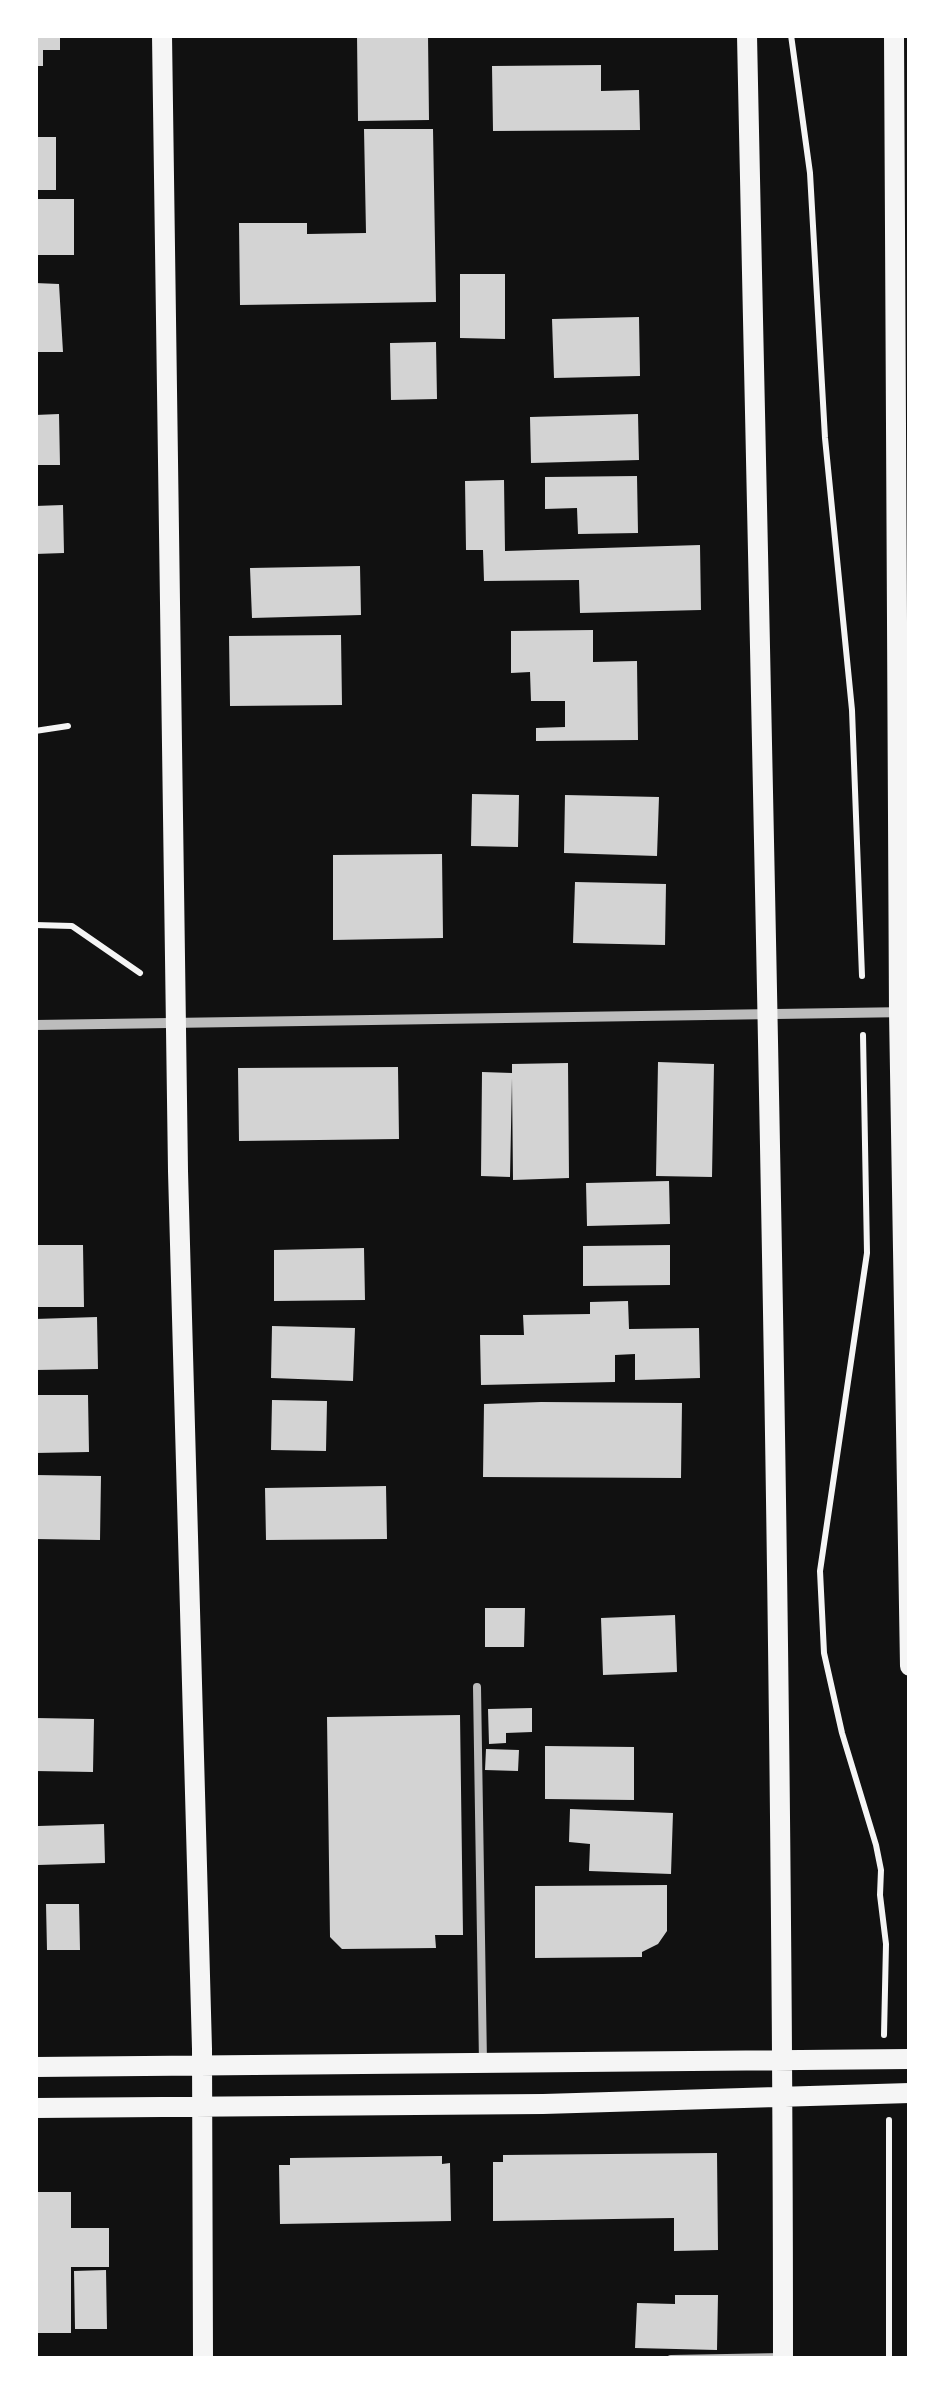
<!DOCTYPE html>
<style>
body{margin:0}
#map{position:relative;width:945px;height:2394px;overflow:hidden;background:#111;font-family:"Fira Sans",sans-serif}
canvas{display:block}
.frame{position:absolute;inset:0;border:38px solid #fff;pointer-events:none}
</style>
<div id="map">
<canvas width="945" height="2394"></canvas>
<div class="frame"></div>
</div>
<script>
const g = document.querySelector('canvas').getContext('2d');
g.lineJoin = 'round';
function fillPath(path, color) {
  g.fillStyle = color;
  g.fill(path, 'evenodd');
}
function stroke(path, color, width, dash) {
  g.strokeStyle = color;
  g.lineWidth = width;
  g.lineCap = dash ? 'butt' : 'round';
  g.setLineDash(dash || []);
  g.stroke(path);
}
fillPath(new Path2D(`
 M 35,35 L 60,35 L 60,50 L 43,50 L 43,66 L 35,66 Z
 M 357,35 L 428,35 L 429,120 L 358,121 Z
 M 601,65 L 601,91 L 639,90 L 640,130 L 493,131 L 492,66 Z
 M 364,129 L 433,129 L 436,302 L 240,305 L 239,223 L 307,223 L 307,234 L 366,233 Z
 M 35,137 L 56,137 L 56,190 L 35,190 Z
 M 35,199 L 74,199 L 74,255 L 35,255 Z
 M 460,274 L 505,274 L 505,339 L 460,338 Z
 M 35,283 L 59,284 L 63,352 L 35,352 Z
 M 639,317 L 640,376 L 554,378 L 552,319 Z
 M 436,342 L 437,399 L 391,400 L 390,343 Z
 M 59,414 L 60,465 L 35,465 L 35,415 Z
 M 638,414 L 639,460 L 531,463 L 530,417 Z
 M 637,476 L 638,533 L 578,534 L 577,508 L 545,509 L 545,477 Z
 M 504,480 L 505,551 L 700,545 L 701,610 L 580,613 L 579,580 L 484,581 L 483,550 L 466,550 L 465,481 Z
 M 63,505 L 64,553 L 35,554 L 35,506 Z
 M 360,566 L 361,615 L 252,618 L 250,568 Z
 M 593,630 L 593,662 L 637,661 L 638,740 L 536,741 L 536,728 L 565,727 L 565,701 L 531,701 L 530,672 L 511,673 L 511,631 Z
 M 341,635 L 342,705 L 230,706 L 229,636 Z
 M 472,794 L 519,795 L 518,847 L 471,846 Z
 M 565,795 L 659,797 L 657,856 L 564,853 Z
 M 442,854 L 443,938 L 333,940 L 333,855 Z
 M 575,882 L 666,884 L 665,945 L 573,943 Z
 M 658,1062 L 714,1064 L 712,1177 L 656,1176 Z
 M 568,1063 L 569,1178 L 513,1180 L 512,1078 L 510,1177 L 481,1176 L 482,1072 L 512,1073 L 512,1064 Z
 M 398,1067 L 399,1139 L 239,1141 L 238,1068 Z
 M 669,1181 L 670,1224 L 587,1226 L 586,1183 Z
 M 35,1245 L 83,1245 L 84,1307 L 35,1307 Z
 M 670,1245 L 670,1285 L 583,1286 L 583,1246 Z
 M 364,1248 L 365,1300 L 274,1301 L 274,1250 Z
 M 628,1301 L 629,1329 L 699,1328 L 700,1378 L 635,1380 L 635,1354 L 615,1355 L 615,1382 L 481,1385 L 480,1335 L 524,1335 L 523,1315 L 590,1314 L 590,1302 Z
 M 97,1317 L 98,1369 L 35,1370 L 35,1319 Z
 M 272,1326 L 355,1328 L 353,1381 L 271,1378 Z
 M 35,1395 L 88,1395 L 89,1452 L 35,1453 Z
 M 272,1400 L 327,1401 L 326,1451 L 271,1450 Z
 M 541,1402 L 682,1403 L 681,1478 L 483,1477 L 484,1404 Z
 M 35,1475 L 101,1476 L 100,1540 L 35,1539 Z
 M 386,1486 L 387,1539 L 266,1540 L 265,1488 Z
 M 485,1608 L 525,1608 L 524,1647 L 485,1647 Z
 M 675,1615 L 677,1672 L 603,1675 L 601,1618 Z
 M 532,1708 L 532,1732 L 506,1733 L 506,1743 L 489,1744 L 488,1709 Z
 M 460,1715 L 463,1935 L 435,1935 L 436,1948 L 342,1949 L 330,1937 L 327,1717 Z
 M 35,1718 L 94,1719 L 93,1772 L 35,1771 Z
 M 545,1746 L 634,1747 L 634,1800 L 545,1799 Z
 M 486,1749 L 519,1750 L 518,1771 L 485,1770 Z
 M 570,1809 L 673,1813 L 671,1874 L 589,1871 L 590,1844 L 569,1842 Z
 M 104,1824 L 105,1863 L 38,1865 L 38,1826 Z
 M 667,1885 L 667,1931 L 658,1944 L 642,1952 L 642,1957 L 535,1958 L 535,1886 Z
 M 46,1904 L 79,1904 L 80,1950 L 47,1950 Z
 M 717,2153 L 718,2250 L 674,2251 L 674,2218 L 493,2221 L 493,2162 L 503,2162 L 503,2155 Z
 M 442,2156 L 442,2164 L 450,2163 L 451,2221 L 280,2224 L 279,2165 L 290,2165 L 290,2158 Z
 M 35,2192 L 71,2192 L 71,2228 L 109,2228 L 109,2267 L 71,2267 L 71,2333 L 35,2333 Z
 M 106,2270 L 107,2329 L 75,2329 L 74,2271 Z
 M 675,2295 L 718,2295 L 717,2350 L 635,2348 L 637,2303 L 675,2304 Z`), '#d3d3d3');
stroke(new Path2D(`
 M 791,35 L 810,173 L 825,438 L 852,710 L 862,976
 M 35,731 L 68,726
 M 35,925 L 72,926 L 140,973
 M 863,1035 L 867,1253 L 820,1571 L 824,1653 L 842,1733 L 876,1845 L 881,1870 L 880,1895 L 886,1944 L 884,2035
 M 889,2359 L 889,2120`), '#f5f5f5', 6);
stroke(new Path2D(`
 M 477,1687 L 483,2063
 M 671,2359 L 782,2357`), '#bcbcbc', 8);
stroke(new Path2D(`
 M 35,1025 L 910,1012`), '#bcbcbc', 10);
stroke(new Path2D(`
 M 162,35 L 178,1171 L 202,2049 L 203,2359
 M 747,35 C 763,810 783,1584 783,2359
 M 894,35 L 899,1012 L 910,1666
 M 35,2067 L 910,2059
 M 35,2108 L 543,2104 L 910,2093`), '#f5f5f5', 20);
</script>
